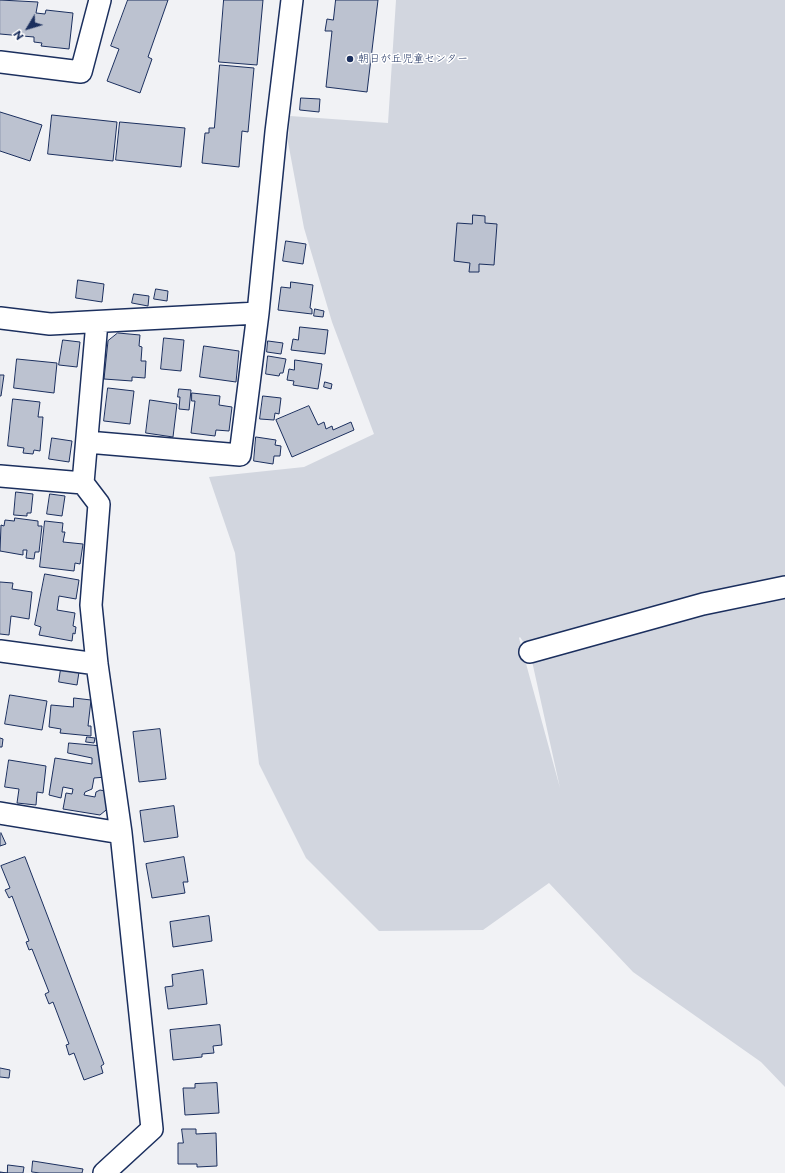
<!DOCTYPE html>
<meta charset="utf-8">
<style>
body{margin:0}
#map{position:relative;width:785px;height:1173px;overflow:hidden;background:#f1f2f5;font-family:"Playpen Sans",sans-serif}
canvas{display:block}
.north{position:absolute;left:8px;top:8px;width:40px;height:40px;-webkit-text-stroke:3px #fff;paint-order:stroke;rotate:232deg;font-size:11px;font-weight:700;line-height:16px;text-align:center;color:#1b2f5e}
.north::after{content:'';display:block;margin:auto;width:14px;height:18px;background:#1b2f5e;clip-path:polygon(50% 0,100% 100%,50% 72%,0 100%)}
</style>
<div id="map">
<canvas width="785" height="1173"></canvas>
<div class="north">N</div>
</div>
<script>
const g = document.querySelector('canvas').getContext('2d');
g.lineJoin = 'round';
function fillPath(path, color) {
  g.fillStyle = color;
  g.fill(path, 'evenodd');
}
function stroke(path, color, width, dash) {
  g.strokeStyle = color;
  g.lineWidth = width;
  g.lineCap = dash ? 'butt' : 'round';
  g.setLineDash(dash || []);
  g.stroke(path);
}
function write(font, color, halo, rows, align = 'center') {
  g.font = font + ' "Playpen Sans","Klee One",sans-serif';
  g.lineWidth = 3;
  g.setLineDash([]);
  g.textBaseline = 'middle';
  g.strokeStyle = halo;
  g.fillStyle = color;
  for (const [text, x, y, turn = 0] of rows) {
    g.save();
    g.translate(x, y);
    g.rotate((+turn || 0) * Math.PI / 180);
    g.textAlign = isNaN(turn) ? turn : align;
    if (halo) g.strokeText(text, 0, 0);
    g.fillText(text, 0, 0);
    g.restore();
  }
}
fillPath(new Path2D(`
 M 396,0 L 785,0 L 785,1087 L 761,1062 L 633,972 L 549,883 L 483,930 L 379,931 L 306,858 L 259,764 L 235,553 L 209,477 L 304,467 L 374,434 L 332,322 L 304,228 L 288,142 L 290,116 L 388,123 ZM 520,637 L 530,652 L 560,788 L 519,638 Z`), '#d2d6df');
const building = new Path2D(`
 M 0,0 L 38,2 L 36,13 L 45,14 L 46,10 L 73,13 L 69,49 L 41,46 L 42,43 L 34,42 L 34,37 L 0,34 Z
 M 128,0 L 168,0 L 148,57 L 152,59 L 140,93 L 107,81 L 119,49 L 111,46 Z
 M 224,0 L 263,0 L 257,65 L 219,62 Z
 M 336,0 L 378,0 L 367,92 L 326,87 L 332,31 L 325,31 L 327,19 L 333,20 Z
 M 220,65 L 254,68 L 248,132 L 242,131 L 239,167 L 202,163 L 205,133 L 209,133 L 209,128 L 214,128 Z
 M 301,98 L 320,99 L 319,112 L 300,110 Z
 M 0,112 L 42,125 L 30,161 L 0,151 Z
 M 52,115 L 117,122 L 113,161 L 48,154 Z
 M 120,122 L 185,128 L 181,167 L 116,160 Z
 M 473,215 L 485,216 L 485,223 L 497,224 L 494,265 L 479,264 L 479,272 L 469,272 L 470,263 L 454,261 L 457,223 L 472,224 Z
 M 286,241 L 306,244 L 303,264 L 283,261 Z
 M 78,280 L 104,284 L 102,302 L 76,298 Z
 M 291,282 L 313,285 L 310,308 L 312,309 L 312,314 L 278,310 L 281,287 L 290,288 Z
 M 156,289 L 168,291 L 167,301 L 154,299 Z
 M 134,294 L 149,296 L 148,306 L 132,303 Z
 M 315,309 L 324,311 L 323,317 L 314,316 Z
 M 300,327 L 328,330 L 325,354 L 291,350 L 293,339 L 298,340 Z
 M 118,333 L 140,335 L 139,346 L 142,347 L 141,361 L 146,361 L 145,378 L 132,377 L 132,381 L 104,379 L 108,341 Z
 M 164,338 L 184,340 L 181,371 L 161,369 Z
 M 63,340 L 80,342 L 77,367 L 59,365 Z
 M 268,341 L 283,343 L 281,354 L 267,352 Z
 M 204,346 L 239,351 L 236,382 L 200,377 Z
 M 268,356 L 286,359 L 283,373 L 280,373 L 279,376 L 266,374 Z
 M 17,359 L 57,363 L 54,393 L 14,388 Z
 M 295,360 L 322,364 L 318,389 L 293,385 L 294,381 L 287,380 L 289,369 L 294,370 Z
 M 0,375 L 4,375 L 1,396 L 0,396 Z
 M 325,382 L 332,384 L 331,389 L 324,387 Z
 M 108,388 L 134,391 L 130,424 L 104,421 Z
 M 179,389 L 191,390 L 189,410 L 179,409 L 180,397 L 178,397 Z
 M 192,393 L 220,396 L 219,405 L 232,407 L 229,431 L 216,430 L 215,436 L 191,433 L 195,401 L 192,401 Z
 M 263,396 L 281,398 L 279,414 L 275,413 L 274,420 L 260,419 Z
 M 13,399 L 40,402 L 38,417 L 43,417 L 40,451 L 34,450 L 33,454 L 23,453 L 24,448 L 8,446 Z
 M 150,400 L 177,404 L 173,437 L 146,433 Z
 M 309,406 L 318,425 L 324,422 L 326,429 L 332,426 L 333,430 L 351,422 L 354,430 L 292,457 L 276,420 Z
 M 256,437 L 276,440 L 275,445 L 281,446 L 280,456 L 274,456 L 273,464 L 254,461 Z
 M 52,438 L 72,441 L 69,462 L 49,459 Z
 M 16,492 L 33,494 L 31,513 L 27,513 L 27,516 L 14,515 Z
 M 50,494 L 65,496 L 62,516 L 47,514 Z
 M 15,518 L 38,521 L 38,526 L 42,526 L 39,552 L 35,552 L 34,559 L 26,558 L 27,550 L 23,550 L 23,555 L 0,551 L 1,525 L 4,526 L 5,520 L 14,521 Z
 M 45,521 L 63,523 L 62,532 L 65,532 L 63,542 L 83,544 L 80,564 L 75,563 L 74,571 L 40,567 Z
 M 45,574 L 79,580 L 76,599 L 59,596 L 57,610 L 75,613 L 73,626 L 76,627 L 75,634 L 73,633 L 72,641 L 39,635 L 41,627 L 35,625 Z
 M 0,582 L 13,583 L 12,589 L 32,592 L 29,619 L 11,616 L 9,635 L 0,634 Z
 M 61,669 L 79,672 L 77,685 L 59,682 Z
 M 10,695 L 47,701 L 42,730 L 5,724 Z
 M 74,698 L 91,700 L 88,726 L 91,726 L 91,736 L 60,733 L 61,729 L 49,727 L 51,705 L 73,707 Z
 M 160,729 L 166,779 L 139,782 L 133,732 Z
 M 87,737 L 95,738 L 94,743 L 86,742 Z
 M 0,738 L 3,739 L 2,747 L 0,747 Z
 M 69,743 L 102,746 L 106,777 L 94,778 L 92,789 L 85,792 L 84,795 L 95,797 L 96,792 L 100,790 L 109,792 L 111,806 L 100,815 L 63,809 L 66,793 L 72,794 L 73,789 L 63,787 L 61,798 L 49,795 L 55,758 L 92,764 L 92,758 L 68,753 Z
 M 9,760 L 46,766 L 43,793 L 37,792 L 36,805 L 17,803 L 19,789 L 5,787 Z
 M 174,806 L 178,837 L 144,842 L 140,811 Z
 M 1,833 L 6,844 L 0,846 L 0,834 Z
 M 25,857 L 104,1064 L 101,1066 L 103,1073 L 84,1080 L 74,1053 L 69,1055 L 66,1045 L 69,1044 L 53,1002 L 49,1004 L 45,994 L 49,992 L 32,949 L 29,950 L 26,942 L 29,941 L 12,896 L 9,898 L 5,890 L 10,888 L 1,866 Z
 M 184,857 L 188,882 L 183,882 L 185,893 L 152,898 L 146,864 Z
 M 209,916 L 212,941 L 173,947 L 170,922 Z
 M 203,970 L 207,1004 L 168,1009 L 165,987 L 173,986 L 172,975 Z
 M 220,1025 L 222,1045 L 213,1046 L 214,1053 L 202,1054 L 202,1057 L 173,1060 L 170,1030 Z
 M 0,1068 L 10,1070 L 9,1078 L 0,1077 Z
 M 217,1083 L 219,1113 L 185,1115 L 183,1088 L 195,1088 L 195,1084 Z
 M 182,1129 L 196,1129 L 196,1134 L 216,1133 L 217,1166 L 197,1167 L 197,1164 L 178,1164 L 178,1143 L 183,1143 Z
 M 33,1161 L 83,1169 L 82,1173 L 40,1173 L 32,1172 Z
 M 8,1165 L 24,1167 L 23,1173 L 0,1173 L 0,1172 L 7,1173 Z`);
fillPath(building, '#bcc2d0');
stroke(building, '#1b2f5e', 1);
const minor = new Path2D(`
 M 0,62 L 81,72 L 100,0
 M 0,318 L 50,324 L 258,313 L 276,132 L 292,0
 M 97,322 L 83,483 L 99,504 L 91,605 L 97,664 L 121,833 L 152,1129 L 104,1173
 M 87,442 L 240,455 L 258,313
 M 0,476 L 83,483
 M 0,651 L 97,664
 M 530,652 L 703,604 L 785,587
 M 0,813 L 121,833`);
stroke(minor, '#1b2f5e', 24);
stroke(minor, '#fff', 21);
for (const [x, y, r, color] of [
 [350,59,4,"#1b2f5e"]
]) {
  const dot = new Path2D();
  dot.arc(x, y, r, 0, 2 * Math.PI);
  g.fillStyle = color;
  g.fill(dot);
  stroke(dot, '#fff', 1.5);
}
write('11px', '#1b2f5e', '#fff', [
 ["朝日が丘児童センター",358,59]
], 'left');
</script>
